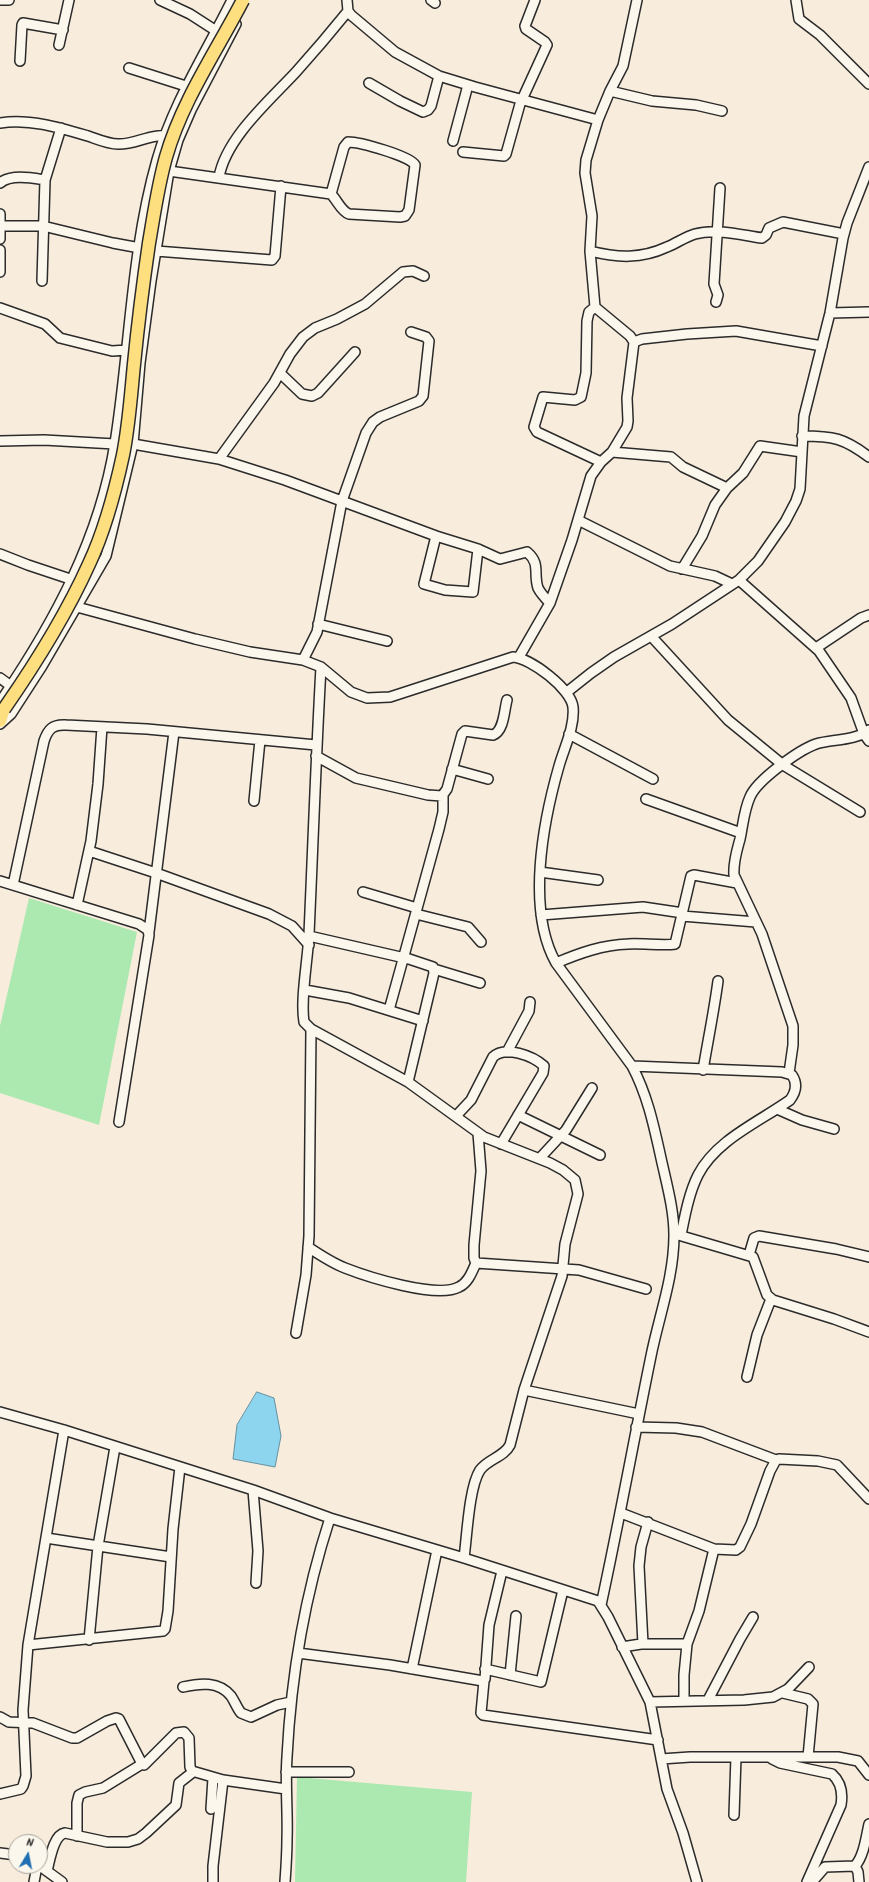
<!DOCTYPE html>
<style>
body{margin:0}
#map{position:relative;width:869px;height:1882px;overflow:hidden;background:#f8ecdc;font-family:Kalam,sans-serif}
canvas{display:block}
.north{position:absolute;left:8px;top:1834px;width:40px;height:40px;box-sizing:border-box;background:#fbf7ec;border:1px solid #a8a59f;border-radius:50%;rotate:10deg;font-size:11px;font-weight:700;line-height:16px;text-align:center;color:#2b2b2b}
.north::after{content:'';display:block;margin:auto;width:14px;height:18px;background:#1f6fb2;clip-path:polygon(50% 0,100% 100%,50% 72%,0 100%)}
</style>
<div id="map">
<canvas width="869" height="1882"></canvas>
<div class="north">N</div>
</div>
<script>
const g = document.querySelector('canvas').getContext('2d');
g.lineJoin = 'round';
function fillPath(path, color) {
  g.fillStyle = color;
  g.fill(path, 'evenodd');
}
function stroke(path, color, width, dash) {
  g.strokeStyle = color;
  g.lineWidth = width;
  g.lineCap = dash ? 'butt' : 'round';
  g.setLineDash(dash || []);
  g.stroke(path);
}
fillPath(new Path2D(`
 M 29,898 L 137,932 L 99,1125 L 0,1093 L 0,1026 Z
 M 297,1777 L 472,1792 L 466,1882 L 295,1882 Z`), '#abe9b0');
const water = new Path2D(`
 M 257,1392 L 274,1398 L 281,1436 L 275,1467 L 233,1459 L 237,1425 Z`);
fillPath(water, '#8dd4ee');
stroke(water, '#6690a0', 1);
const minor = new Path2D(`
 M 0,0 L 9,0
 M 160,0 L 190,14 L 221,34
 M 347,0 L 348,11 L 351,15 L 395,52 L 439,76 L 475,87 L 598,120
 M 431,0 L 435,3
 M 796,0 L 799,19 L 820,35 L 869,84
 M 59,45 L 69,0
 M 20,61 L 22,25 L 23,23 L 63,30
 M 129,68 L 192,88
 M 369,83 L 400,101 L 423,112 L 428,110 L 431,106 L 439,76
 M 610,91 L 652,101 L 696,105 L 722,111
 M 0,123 C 29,118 61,128 88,136 C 97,139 108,144 118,144 C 135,145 153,132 169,137
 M 453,141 L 468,85
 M 463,152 L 504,156 L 506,154 L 520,104 L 547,45 L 545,42 L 526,29 L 525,26 L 535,0
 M 169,171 L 331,194 C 337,200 341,211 349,214 L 400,217 L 405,216 L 409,210 L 415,165 C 410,156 360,142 348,142 L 344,147 L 331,194
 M 219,177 C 226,138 269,101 296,72 C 314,52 331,32 348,11
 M 0,183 C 11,174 32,178 45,180
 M 0,214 L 0,239
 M 0,226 L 43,226 L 113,243 L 140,248
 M 0,250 L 0,272
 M 156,251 L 272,260 L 275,256 L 281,186
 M 590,251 C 618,258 641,259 667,247 C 677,243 685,237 695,234 C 716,228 741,235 762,238 L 766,235 L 769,228 L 783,222 L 844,234
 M 42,281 L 45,180 L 61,128
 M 716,302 L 718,295 L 714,284 L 720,188
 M 595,307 L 589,312 L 587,321 L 586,373 L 581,397 L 575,400 L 543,397 L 534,427 L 537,432 L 601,462
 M 0,308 L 45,324 L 60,338 L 112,351 L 127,350
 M 830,313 L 869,312
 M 634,342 L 642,339 L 687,334 L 736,331 L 822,346
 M 280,373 L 302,394 L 312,396 L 318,393 L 355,352
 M 802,436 C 833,436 844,438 869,457
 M 0,441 L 44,440 L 115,444
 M 133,444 L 219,459 L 285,480 L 436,536 L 424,584 L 445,590 L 473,592 L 478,549 L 436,536
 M 612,452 L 671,457 L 683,467 L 727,488
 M 219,459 L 274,383 L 290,354 L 303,337 L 315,328 L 337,319 L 365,304 L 403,272 L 413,271 L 424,276
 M 578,520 L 670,566 L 715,576 L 732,584
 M 478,549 L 500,559 L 527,552 C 541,564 533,573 538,588 C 541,594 546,599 550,603
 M 0,554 L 28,565 L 73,580
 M 682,569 L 702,536 L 715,505 L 727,488 L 743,473 L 760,446 L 802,452
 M 739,580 L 819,651 L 851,698 L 864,734 L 869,741
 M 77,607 L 195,639 L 250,652 L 303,660 L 321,667 L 351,692 L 367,698 L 390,697 L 513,657 C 531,658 571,689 573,707 C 575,727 564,748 559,766 C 543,822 526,910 556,963 L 632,1066 C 649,1098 655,1132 663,1167 C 668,1189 674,1212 674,1235 C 674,1277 659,1316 651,1356 C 634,1439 619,1522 601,1605
 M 318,624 L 387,641
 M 651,636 L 728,720 L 783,765 L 860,812
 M 816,648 L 861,618 L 869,615
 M 519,657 L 550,603 L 572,540 L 591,476 L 601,462 L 612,452 L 627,427 L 628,421 L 627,398 L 634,342 L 630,336 L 595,307 L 590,251 L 592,216 L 585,173 L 586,160 L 598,120 L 610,91 L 623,66 L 637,0
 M 303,660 L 317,632 L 342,501 L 366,433 L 373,422 L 380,417 L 419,401 L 423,396 L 429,341 L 426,337 L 411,332
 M 321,667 C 316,756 313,845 309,934 C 308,959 300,999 304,1022 L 311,1029 L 408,1082 L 484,1137 L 550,1163 L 563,1170 L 575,1180 L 578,1194 L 565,1244 L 562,1276 L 524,1390 L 510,1445 C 504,1457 488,1459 480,1470 C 469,1487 467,1536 464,1558
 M 0,678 L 11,686
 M 567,692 L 591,673 L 614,657 L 672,624 L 739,580 L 758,561 L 785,522 L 796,501 L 800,489 L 804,416 L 830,313 L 843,238 L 847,223 L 869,167
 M 0,702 C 54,623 100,538 115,443 C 130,349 131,251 157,160 C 173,103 206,53 232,0
 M 0,724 L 11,714 L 42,666 L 106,556 L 133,444 L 140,363 L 151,281 L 169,171 L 178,140 L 191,110 L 236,24
 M 569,734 L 653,779
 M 316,756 L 356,778 L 428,795 L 442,796 L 447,789 L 462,734 L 465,731 L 493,735 C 504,731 504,711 507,700
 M 452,769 L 488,779
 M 646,799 L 741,833
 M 254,801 L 260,740
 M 89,851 L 156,873 L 269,914 L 292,926 L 309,945
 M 540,872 L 598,880
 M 0,881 L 139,924 L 148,930 L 149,935 L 119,1122
 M 13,885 L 44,741 C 48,729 53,724 66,725 L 147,729 L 316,745
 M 363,892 L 417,908
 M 77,905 L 91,841 L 98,784 L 102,727
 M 416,914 L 468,927 L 481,942
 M 541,915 L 643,907 L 683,913
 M 682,916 L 756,922
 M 149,932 L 174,732
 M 309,936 L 409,959 L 433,967 L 434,973 L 408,1082
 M 556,963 C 580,953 602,945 628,944 C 641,943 665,946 675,944 L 691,876 L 694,875 L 737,883
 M 434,969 L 480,983
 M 305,990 L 349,998 L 423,1021
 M 389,1010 L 439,829 L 443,812 L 443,795
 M 507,1052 L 529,1011 L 530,1002
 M 632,1066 L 782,1072 L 792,1075 C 798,1084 796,1092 790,1100 C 759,1122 716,1140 698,1175 C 689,1193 685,1215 681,1235
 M 703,1070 C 708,1040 714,1011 718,981
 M 789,1073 L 793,1045 L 793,1026 L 762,934 L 734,875 C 733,862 737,850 740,839 C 743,825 744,810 750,797 C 757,780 799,750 816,744 C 832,739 855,741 869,730
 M 777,1109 L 802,1120 L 834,1129
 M 518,1115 L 600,1155
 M 456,1116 L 471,1100 L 493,1057 C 505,1045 533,1056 544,1066 L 543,1073 L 501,1144
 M 478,1133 L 481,1171 L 474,1245 L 474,1258 L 476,1263 L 579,1270 L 646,1289
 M 540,1158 L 566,1130 L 592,1088
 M 675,1234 L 753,1257 L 767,1295 L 773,1300 L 834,1319 L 869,1332
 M 308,1247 C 320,1255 332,1263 345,1268 C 368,1277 437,1299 459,1287 C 468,1283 472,1272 476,1263
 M 749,1255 L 754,1238 L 759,1236 L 836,1249 L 869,1257
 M 296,1333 L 306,1275 L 309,1236 L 311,1029
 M 747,1377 L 757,1335 L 771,1299
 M 524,1390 L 639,1414
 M 0,1412 L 64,1430 L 253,1490 L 330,1518 L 464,1558 L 598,1601 L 608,1617 L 650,1702 L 667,1789 L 683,1833 L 697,1882
 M 636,1427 L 676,1428 L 702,1432 L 776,1460
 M 253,1490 L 258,1551 L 256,1583
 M 621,1513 L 714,1549 L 736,1550 L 740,1547 L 751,1524 L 770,1471 L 776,1460 L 779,1459 L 818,1461 L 837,1465 L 869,1499
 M 46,1538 L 171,1557
 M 89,1640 L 98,1546 L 115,1447
 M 643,1644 L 639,1566 L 641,1547 L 648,1522
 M 28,1645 L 163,1631 L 165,1629 L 168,1611 L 173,1529 L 180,1467
 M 622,1647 L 641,1644 L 687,1644
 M 298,1653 L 390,1665 L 483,1681 L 485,1679 L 489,1625 L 502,1571
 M 412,1669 L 437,1550
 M 485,1669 L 541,1682 L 563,1590
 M 510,1675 L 516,1616
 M 484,1681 L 481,1713 L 483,1715 L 658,1740
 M 183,1687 C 200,1683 219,1681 231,1696 C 235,1702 237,1708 241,1713 L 251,1717 L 277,1705 L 291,1702
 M 783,1693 L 808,1699 L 813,1704 L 808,1757
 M 708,1700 L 740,1639 L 753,1617
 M 684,1701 L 684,1675 L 687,1644 L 699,1611 L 714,1549
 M 650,1702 L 744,1700 L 773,1697 L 788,1689 L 809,1667
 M 0,1717 L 9,1722 L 33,1723 L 72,1738 L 77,1738 L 107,1721 L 116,1718 L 119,1719 L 141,1762 L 144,1765 L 176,1733 L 184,1732 L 189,1738 L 190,1767 L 192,1771 L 223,1780 L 286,1789
 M 661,1759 L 690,1757 L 838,1757 L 858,1761 L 869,1775
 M 772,1759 L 780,1763 L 832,1774 C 841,1782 843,1793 841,1805 L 807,1882
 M 286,1772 L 349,1772
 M 0,1794 L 21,1789 L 23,1786 L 26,1776 L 23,1710 L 28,1645 L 64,1430
 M 211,1809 L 213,1778
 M 734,1815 L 736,1757
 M 77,1836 L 77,1803 L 79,1795 L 85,1792 L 103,1788 L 142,1764
 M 0,1853 L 16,1855
 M 40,1866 L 62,1882
 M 855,1866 L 858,1872 L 859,1882
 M 47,1871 C 50,1860 53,1835 65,1833 L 107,1842 L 128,1842 L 138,1839 L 146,1833 L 176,1805 L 179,1783 L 193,1772
 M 34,1882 L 37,1866
 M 213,1882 L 213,1866 L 223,1780
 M 285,1882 C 286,1868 287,1854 287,1839 C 288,1812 285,1785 287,1757 C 291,1677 305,1595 330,1518
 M 812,1882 L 825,1867 L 855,1866 C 864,1856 866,1837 869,1824`);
const major = new Path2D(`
 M 0,721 L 4,709`);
stroke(minor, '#2b2b2b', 12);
stroke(major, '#2b2b2b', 15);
stroke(minor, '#fbf7ec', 9);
stroke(major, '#fedf80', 12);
const majorBridge = new Path2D(`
 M 4,709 C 36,663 66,615 89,564 C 105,530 115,492 123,455 C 129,425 131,394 134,364 C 138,324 143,284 149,243 C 154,214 158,185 166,157 C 182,101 216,52 243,0`);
stroke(majorBridge, '#2b2b2b', 15, []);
stroke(majorBridge, '#fedf80', 12);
</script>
